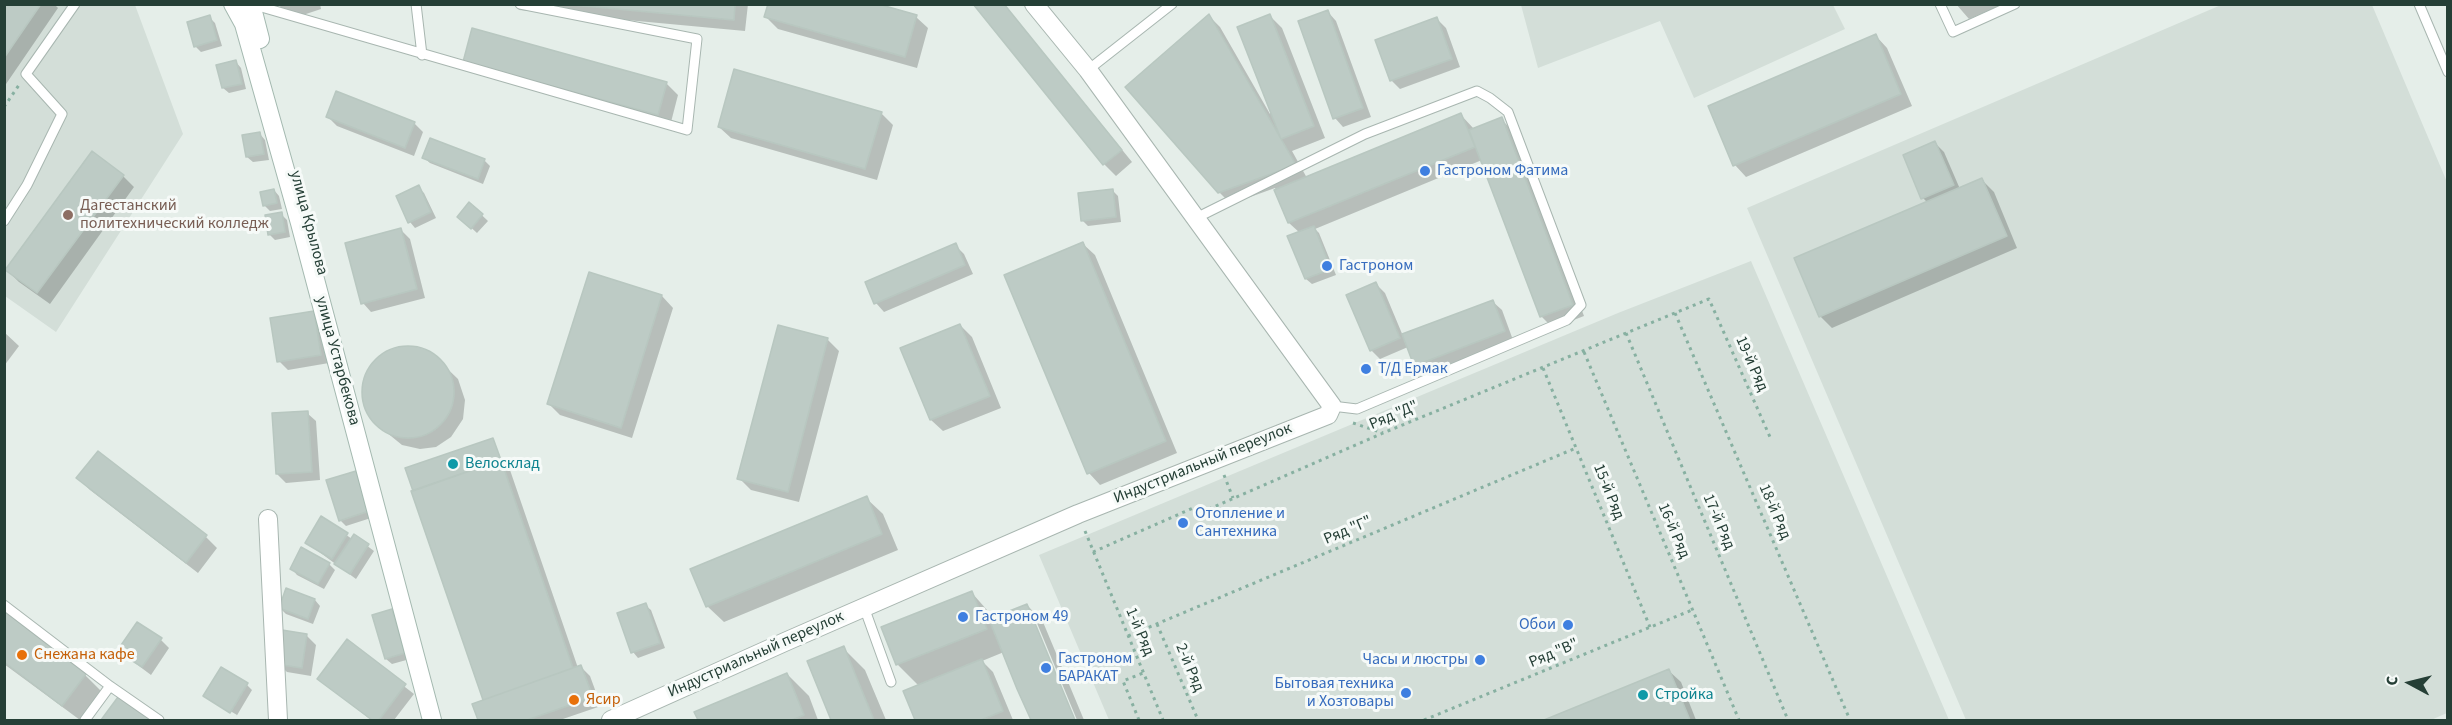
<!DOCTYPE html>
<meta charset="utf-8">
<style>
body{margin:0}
#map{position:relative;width:2452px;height:725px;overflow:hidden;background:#e5eee9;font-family:"Source Sans 3",sans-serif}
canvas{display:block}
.frame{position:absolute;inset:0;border:6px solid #253f36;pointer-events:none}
.north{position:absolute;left:2380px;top:653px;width:60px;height:60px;-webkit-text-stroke:4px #f6faf8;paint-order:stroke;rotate:277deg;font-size:16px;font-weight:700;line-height:24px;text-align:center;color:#253f36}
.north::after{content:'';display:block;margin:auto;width:21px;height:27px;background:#253f36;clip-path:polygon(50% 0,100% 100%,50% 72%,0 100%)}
</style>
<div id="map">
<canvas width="2452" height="725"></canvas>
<div class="frame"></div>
<div class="north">С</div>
</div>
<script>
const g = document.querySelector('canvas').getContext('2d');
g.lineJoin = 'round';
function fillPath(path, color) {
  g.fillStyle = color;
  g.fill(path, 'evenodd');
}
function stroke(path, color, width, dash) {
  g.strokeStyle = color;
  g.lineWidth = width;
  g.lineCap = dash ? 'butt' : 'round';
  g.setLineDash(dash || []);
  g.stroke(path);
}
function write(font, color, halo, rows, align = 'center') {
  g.font = font + ' "Source Sans 3",sans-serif';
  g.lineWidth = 6;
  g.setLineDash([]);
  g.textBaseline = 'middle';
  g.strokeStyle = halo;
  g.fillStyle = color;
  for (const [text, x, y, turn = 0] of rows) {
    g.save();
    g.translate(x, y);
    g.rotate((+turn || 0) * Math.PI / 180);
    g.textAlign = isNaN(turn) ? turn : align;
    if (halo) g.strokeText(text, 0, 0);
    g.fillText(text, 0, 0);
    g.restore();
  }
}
fillPath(new Path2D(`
 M 5,5 L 135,5 L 183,134 L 56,332 L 5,296 Z
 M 1521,5 L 1833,5 L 1845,29 L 1694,98 L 1660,21 L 1538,68 Z
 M 2221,5 L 2372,5 L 2447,182 L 2447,713 L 2431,720 L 1966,720 L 1747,208 Z
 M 1751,261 L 1949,720 L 1109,720 L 1039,555 L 1618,313 Z`), '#d3ded8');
fillPath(new Path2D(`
 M 4,4 L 54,4 L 58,8 L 4,87 Z
 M 278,4 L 320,4 L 321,9 L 291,19 Z
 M 514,4 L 748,4 L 745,31 L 519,10 Z
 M 975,4 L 1004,4 L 1132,162 L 1116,176 L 1104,164 Z
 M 1956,4 L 2004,4 L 1969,19 Z
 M 1328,12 L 1336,21 L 1371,117 L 1343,127 L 1335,118 Z
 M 1209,16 L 1220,27 L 1270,114 L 1270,16 L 1282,28 L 1325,138 L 1292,151 L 1307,178 L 1461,115 L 1474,129 L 1501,119 L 1513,131 L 1584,316 L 1553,328 L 1541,316 L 1482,160 L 1315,229 L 1319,233 L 1336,275 L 1312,284 L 1306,279 L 1300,233 L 1289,223 L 1275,188 L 1231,204 L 1219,192 Z
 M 209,17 L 215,23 L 222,46 L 201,52 L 195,46 Z
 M 766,17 L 916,17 L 928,28 L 917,68 L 778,29 Z
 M 1437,19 L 1446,28 L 1460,67 L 1400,89 L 1391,80 Z
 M 1876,36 L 1887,48 L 1912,106 L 1746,177 L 1735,165 Z
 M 236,62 L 241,68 L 246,89 L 229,93 L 223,88 Z
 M 476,73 L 666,83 L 678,95 L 670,126 Z
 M 881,113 L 893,125 L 877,180 L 731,138 L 719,127 Z
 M 328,117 L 414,123 L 423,132 L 414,156 L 337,126 Z
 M 260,134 L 265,140 L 269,160 L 253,162 L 247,157 Z
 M 1935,143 L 1944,152 L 1960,189 L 1982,180 L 1994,192 L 2017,248 L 1832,328 L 1820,316 L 1928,203 L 1923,198 Z
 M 424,158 L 484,160 L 490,166 L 483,184 L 430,163 Z
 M 123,176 L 134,187 L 50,304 L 19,282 L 7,270 Z
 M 418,187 L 424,193 L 436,218 L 415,228 L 410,222 Z
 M 274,190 L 279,196 L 282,209 L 270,211 L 264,205 Z
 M 1112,190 L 1118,196 L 1121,222 L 1088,226 L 1082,220 Z
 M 470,204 L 488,221 L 477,233 L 465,222 Z
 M 281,214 L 287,220 L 290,237 L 275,240 L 269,234 Z
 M 401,230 L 410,239 L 425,298 L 371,312 L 363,303 Z
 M 1083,244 L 1095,255 L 1177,453 L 1100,485 L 1089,473 L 1006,276 Z
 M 955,245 L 964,254 L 973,274 L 884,312 L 876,303 Z
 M 590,273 L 662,296 L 673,308 L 632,438 L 560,415 L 548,403 Z
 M 1376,284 L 1385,293 L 1403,336 L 1493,302 L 1502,310 L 1513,340 L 1424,374 L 1415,365 L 1408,347 L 1380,359 L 1371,350 Z
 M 313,313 L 322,322 L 329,363 L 288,370 L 279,361 Z
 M 960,325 L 972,337 L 1001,408 L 943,431 L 931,420 L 902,349 Z
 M 4,332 L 19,346 L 4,366 Z
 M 827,339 L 839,351 L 799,502 L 751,490 L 739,478 Z
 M 400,347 L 415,347 L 432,354 L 458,379 L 465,400 L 463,419 L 451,437 L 436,447 L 420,449 L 402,445 L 375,423 L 364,401 L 364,384 L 372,365 L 389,351 Z
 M 307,413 L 316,421 L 320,480 L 286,483 L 277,474 Z
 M 493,439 L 503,464 L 510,470 L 578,668 L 581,667 L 590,676 L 601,706 L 560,720 L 480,720 L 474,705 L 485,701 L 412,492 Z
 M 356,473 L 362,478 L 374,517 L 346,526 L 340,520 Z
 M 78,478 L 206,537 L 217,548 L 198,573 L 90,490 Z
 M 866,498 L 883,514 L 898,550 L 724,622 L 707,606 Z
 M 322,518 L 352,539 L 354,536 L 374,551 L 356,579 L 307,543 Z
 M 329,564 L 335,570 L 324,589 L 297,575 L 292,569 Z
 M 972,593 L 995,619 L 1027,605 L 1043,622 L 1084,720 L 1077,720 L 1037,623 L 1034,623 L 1074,720 L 1033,720 L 1004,652 L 982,661 L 993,672 L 1013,720 L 917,720 L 905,692 L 919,686 L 897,664 Z
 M 315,600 L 320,606 L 313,624 L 286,614 L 280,608 Z
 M 645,605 L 651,610 L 665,648 L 638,658 L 633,652 Z
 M 392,611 L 398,617 L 410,659 L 392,664 L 386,659 L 374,616 Z
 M 4,613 L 85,675 L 102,692 L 80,720 L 4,664 Z
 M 307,636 L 316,645 L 311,676 L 287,672 L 278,663 Z
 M 161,640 L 169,648 L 151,675 L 119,651 Z
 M 347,642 L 414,694 L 394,720 L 371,720 L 319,679 Z
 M 843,648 L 865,670 L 886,720 L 832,720 L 809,662 Z
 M 1669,671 L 1681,682 L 1696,720 L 1548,720 Z
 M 787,674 L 809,696 L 818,720 L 699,720 L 696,713 Z
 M 247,685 L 252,690 L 236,717 L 237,715 L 205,696 Z
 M 118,700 L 147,720 L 103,720 Z`), '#0003');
const building = new Path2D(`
 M 4,4 L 41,4 L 4,58 Z
 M 564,4 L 735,4 L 734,20 Z
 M 768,4 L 878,4 L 917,15 L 905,57 L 764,17 Z
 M 973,4 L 1004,4 L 1122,150 L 1103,165 Z
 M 1328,10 L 1363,108 L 1333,119 L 1298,21 Z
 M 1209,14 L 1296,165 L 1218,193 L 1125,87 Z
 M 1270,14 L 1314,126 L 1281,139 L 1237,27 Z
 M 210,15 L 217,40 L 194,47 L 187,22 Z
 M 1437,17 L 1452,59 L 1390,81 L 1375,40 Z
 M 472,28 L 667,82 L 658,115 L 463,62 Z
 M 1876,34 L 1901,94 L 1733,166 L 1708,106 Z
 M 236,60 L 242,84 L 222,88 L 216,65 Z
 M 734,69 L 882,112 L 865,169 L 718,127 Z
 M 336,91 L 415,122 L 405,148 L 326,117 Z
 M 1461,113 L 1475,147 L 1288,223 L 1274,190 Z
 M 1502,117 L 1573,305 L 1540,317 L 1469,130 Z
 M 260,132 L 264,154 L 246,157 L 242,135 Z
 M 430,138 L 485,159 L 478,179 L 422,158 Z
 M 1935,141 L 1954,185 L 1921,199 L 1903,155 Z
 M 92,151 L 124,175 L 37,293 L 5,270 Z
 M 1982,178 L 2007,236 L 1819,317 L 1794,258 Z
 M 419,185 L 431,212 L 408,223 L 396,196 Z
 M 274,189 L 277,203 L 263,206 L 260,192 Z
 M 1113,189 L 1116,217 L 1081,221 L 1078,193 Z
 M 469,202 L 483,214 L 471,229 L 457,217 Z
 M 282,212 L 285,232 L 268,235 L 265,215 Z
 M 1314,226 L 1331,269 L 1305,279 L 1287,236 Z
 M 401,228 L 417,289 L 361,304 L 345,243 Z
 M 1083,242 L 1166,441 L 1087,474 L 1004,275 Z
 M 956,243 L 965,265 L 874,304 L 865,282 Z
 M 589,272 L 662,295 L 621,428 L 547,404 Z
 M 1376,282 L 1400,338 L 1370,351 L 1346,295 Z
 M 1493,300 L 1505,331 L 1414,366 L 1402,334 Z
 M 314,311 L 321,355 L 277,362 L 270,318 Z
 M 960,324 L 990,396 L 930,420 L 900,348 Z
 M 778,325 L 828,338 L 788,492 L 737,479 Z
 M362 392a46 46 0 1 1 92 0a46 46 0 1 1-92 0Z
 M 308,411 L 312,472 L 276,474 L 272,413 Z
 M 493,438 L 501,460 L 413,491 L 405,468 Z
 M 98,451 L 207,535 L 186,563 L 76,478 Z
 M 501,460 L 573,668 L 483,700 L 411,491 Z
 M 356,471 L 369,511 L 339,521 L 326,480 Z
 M 867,496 L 882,534 L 706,607 L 690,569 Z
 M 321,516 L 348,533 L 332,559 L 305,543 Z
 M 354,534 L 369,544 L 350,574 L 334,564 Z
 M 301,547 L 330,563 L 318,584 L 290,569 Z
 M 286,588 L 315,599 L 308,619 L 279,608 Z
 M 972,591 L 987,629 L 896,665 L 881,627 Z
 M 646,603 L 660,643 L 631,653 L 617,613 Z
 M 1027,604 L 1075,720 L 1031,720 L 1017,689 L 989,619 Z
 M 392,609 L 405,653 L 385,659 L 372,615 Z
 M 4,611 L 86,674 L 62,706 L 4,662 Z
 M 137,622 L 162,638 L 142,667 L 117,651 Z
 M 282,630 L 307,634 L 302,668 L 276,664 Z
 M 347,639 L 406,684 L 379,720 L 372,720 L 317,679 Z
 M 844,646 L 853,669 L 874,720 L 831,720 L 807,661 Z
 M 982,659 L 1003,711 L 981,720 L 915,720 L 903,691 Z
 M 581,665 L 593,697 L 527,720 L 478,720 L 472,704 Z
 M 221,667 L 248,683 L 230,713 L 203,696 Z
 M 1669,669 L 1690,720 L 1544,720 Z
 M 787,673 L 804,715 L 792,720 L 698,720 L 694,712 Z
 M 118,697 L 150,720 L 101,720 Z`);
fillPath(building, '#bdcbc5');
stroke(building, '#b8c7c0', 1.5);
const lane = new Path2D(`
 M 251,4 L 687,130 L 697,39 L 520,4
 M 416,4 L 422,55
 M 1940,4 L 1953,32 L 2015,4
 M 2419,4 L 2448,72
 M 1088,70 L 1172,4
 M 1196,218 L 1365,134 L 1477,91 L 1490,98 L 1508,112 L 1581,305 L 1567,320 L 1357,409 L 1332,406
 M 4,221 L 27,185 L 62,114 L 26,74 L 75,4
 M 4,605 L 110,686 L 159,720
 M 864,607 L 891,682
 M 85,720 L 110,686`);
const street = new Path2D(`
 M 268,519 L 278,720
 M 611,720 L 787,641 L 1078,514 L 1328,415 L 1332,406 L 1088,70 L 1034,4`);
const secondary = new Path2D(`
 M 233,4 L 244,24 L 300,223 L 432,720
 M 251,4 L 260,39`);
stroke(lane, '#a8b6b0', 11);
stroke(street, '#a8b6b0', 20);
stroke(secondary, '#a4b9b0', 20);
stroke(new Path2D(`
 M 4,107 L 19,85
 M 1675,313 L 1850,720
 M 1626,333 L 1788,720
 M 1584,352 L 1739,720
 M 1543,368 L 1650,627
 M 1353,423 L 1383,433
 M 1224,475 L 1233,498
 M 1085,531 L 1163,720
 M 1093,552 L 1193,508 L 1200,513 L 1383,433 L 1709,299 L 1770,437
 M 1157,624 L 1198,720
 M 1128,636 L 1576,448
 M 1139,720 L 1123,681 L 1143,673
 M 1424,720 L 1692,610`), '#87b0a1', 3, [3, 4.5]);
stroke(lane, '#fff', 9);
stroke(street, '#fff', 18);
stroke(secondary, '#fff', 18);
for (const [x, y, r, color] of [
 [1425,171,6,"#3f7fe0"],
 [68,215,6,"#8d6e63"],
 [1327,266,6,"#3f7fe0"],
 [1366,369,6,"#3f7fe0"],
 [453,464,6,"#0f9aa8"],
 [1183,523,6,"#3f7fe0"],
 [963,617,6,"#3f7fe0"],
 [1568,625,6,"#3f7fe0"],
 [22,655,6,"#e8710a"],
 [1480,660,6,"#3f7fe0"],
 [1046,668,6,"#3f7fe0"],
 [1406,693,6,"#3f7fe0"],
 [1643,695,6,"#0f9aa8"],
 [574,700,6,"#e8710a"]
]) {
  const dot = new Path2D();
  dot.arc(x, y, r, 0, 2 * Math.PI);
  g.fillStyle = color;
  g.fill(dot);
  stroke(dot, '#f6faf8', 2);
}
write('16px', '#366cbe', '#f6faf8', [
 ["Гастроном Фатима",1437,171],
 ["Гастроном",1339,266],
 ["Т/Д Ермак",1378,369],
 ["Отопление и",1195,514],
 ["Сантехника",1195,532],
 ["Гастроном 49",975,617],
 ["Обои",1556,625,"right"],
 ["Гастроном",1058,659],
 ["БАРАКАТ",1058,677],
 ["Часы и люстры",1468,660,"right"],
 ["Бытовая техника",1394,684,"right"],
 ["и Хозтовары",1394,702,"right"]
], 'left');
write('16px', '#785e54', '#f6faf8', [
 ["Дагестанский",80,206],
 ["политехнический колледж",80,224]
], 'left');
write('16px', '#253f36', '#f6faf8', [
 ["улица Крылова",308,223,75],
 ["улица Устарбекова",337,361,75],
 ["19-й Ряд",1751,364,66],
 ["Ряд \"Д\"",1394,416,-23],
 ["Индустриальный переулок",1203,464,-22],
 ["15-й Ряд",1608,492,68],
 ["18-й Ряд",1774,512,67],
 ["17-й Ряд",1718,522,67],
 ["Ряд \"Г\"",1348,531,-23],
 ["16-й Ряд",1673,531,67],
 ["1-й Ряд",1139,632,67],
 ["Ряд \"В\"",1554,654,-23],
 ["Индустриальный переулок",756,655,-24],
 ["2-й Ряд",1189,668,67]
]);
write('16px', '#0d838f', '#f6faf8', [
 ["Велосклад",465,464],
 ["Стройка",1655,695]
], 'left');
write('16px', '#c56008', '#f6faf8', [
 ["Снежана кафе",34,655],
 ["Ясир",586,700]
], 'left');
</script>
